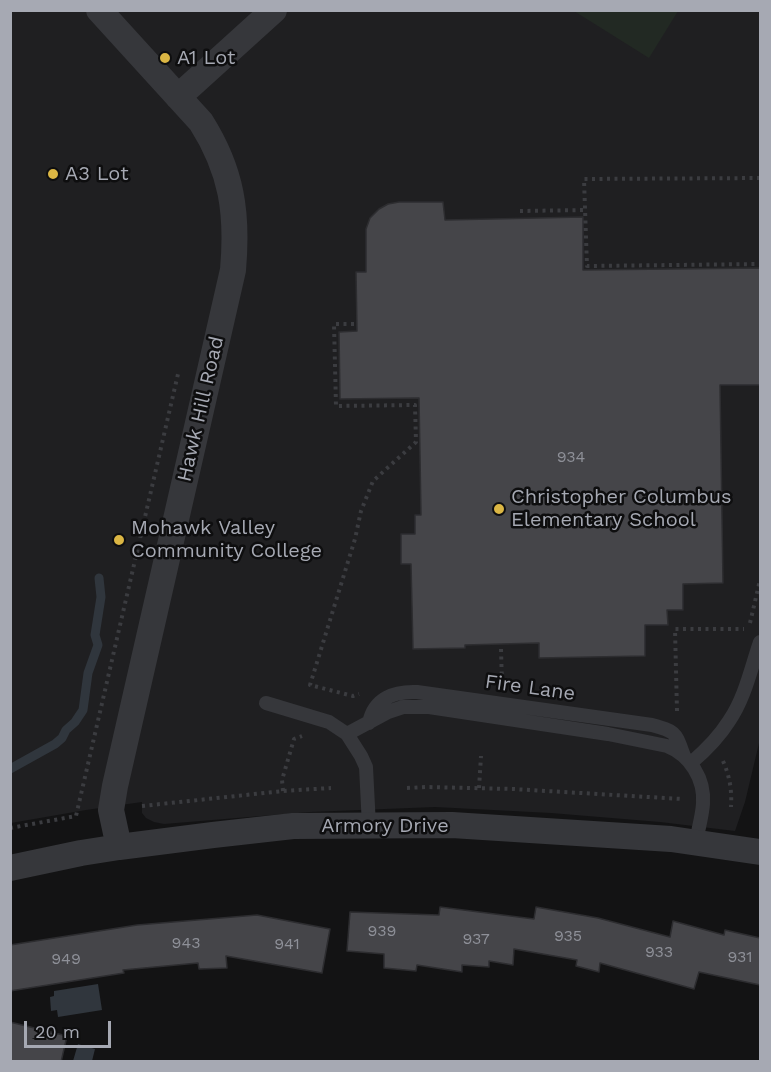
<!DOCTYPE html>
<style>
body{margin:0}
#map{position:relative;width:771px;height:1072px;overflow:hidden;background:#131314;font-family:"Work Sans",sans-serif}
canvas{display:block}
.frame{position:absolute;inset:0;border:12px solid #a6a9b3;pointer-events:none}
.scale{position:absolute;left:24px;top:1021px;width:87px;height:27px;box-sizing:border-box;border:3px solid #a6a9b3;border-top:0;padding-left:8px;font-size:18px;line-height:21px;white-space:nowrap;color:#a6a9b3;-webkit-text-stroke:4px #0e0e0f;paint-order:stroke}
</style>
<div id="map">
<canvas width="771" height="1072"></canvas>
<div class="frame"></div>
<div class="scale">20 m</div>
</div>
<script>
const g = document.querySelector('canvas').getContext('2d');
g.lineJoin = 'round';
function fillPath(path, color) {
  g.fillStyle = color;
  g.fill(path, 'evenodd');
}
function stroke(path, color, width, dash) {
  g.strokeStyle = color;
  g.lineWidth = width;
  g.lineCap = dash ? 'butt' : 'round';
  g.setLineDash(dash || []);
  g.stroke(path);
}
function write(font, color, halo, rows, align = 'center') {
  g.font = font + ' "Work Sans",sans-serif';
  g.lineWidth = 5;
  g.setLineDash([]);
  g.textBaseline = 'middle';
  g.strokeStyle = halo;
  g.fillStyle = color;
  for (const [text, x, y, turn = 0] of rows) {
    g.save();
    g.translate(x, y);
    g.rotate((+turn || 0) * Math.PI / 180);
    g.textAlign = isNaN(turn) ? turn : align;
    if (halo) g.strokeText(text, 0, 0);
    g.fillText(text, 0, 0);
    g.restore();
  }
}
fillPath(new Path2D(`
 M 11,11 L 760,11 L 760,739 L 745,802 L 735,831 L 660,822 L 551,813 L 435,807 L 310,812 L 164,824 L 154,822 L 146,818 L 142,813 L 142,802 L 86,810 L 11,823 Z`), '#1f1f21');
fillPath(new Path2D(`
 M 574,11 L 678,11 L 649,58 Z`), '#222923');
fillPath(new Path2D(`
 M 98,984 L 102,1010 L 58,1017 L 57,1010 L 51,1011 L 50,997 L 54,996 L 54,991 Z
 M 78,1044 L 95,1049 L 92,1061 L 73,1061 Z`), '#30363d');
stroke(new Path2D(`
 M 10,769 L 55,744 L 62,738 L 66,730 L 75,722 L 83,710 L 88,673 L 98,645 L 95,635 L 101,597 L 99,578`), '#30363d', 9);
const building = new Path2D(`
 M 399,202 L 443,202 L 445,220 L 583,217 L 583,270 L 760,268 L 760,385 L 720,385 L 723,583 L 683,584 L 683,610 L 667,610 L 668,625 L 645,625 L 645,656 L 539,658 L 539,643 L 465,645 L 465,648 L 413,649 L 411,564 L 401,564 L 401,534 L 415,534 L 415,515 L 421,515 L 419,398 L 340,399 L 339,332 L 357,331 L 356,272 L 366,272 L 366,229 L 370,218 L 379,209 L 388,204 Z
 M 440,907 L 534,919 L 536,907 L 598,918 L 670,937 L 673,921 L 724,935 L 725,930 L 760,938 L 760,985 L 699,972 L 694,989 L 600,963 L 599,972 L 576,966 L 577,960 L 514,949 L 513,965 L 489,961 L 489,967 L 462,965 L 462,972 L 417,965 L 416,971 L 384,968 L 384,954 L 347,951 L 350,912 L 439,915 Z
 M 257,915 L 330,929 L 322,973 L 226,956 L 227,968 L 199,969 L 198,963 L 123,970 L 124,973 L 10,991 L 10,945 L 137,925 Z
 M 10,1022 L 67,1036 L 61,1062 L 10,1062 Z`);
fillPath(building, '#454549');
stroke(building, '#2d2d30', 1.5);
stroke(new Path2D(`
 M 760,178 L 584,179 L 587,266 L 760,264
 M 520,211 L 586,210
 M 354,324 L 334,324 L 336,406 L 415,405 L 416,442 L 373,481 L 361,511 L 355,539 L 310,685 L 353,696 L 359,694
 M 750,623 L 760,580
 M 501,649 L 502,684
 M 677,711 L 675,629 L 744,629
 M 723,761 C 730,777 732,791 731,807
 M 407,788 L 427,787 L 513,789 L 682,799
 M 479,788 L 481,756
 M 283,791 L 282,780 L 294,739 L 302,736
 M 142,806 L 283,791 L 331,788
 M 10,828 L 76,816 L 178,374`), '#3b3c40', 4, [3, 4.5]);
stroke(new Path2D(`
 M 266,703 L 329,722 L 347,734 L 361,756 L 366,767 L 369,826
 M 369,723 C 374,698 394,691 417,692 L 652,725 C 677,732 675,732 684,756
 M 347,734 L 388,712 L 403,707 L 429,707 L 608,734 L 667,746 C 690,755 705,779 703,804 C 702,817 698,830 696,842
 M 691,763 C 705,751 719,737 729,721 C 745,698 751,668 760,642`), '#36373b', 14);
stroke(new Path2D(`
 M 99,10 L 201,122 C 232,171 238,213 233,270 L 115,786 L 111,810 L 119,847
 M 178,97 L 274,10
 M 10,868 L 81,853 L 119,847 L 213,835 L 293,826 L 452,825 L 671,839 L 760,852`), '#36373b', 26);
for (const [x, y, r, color] of [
 [165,58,6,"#dbb644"],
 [53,174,6,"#dbb644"],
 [499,509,6,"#dbb644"],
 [119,540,6,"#dbb644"]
]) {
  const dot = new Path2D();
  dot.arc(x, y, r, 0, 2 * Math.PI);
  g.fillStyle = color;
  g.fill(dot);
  stroke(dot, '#0e0e0f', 2);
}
write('16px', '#8e9098', null, [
 ["934",571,457],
 ["939",382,931],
 ["935",568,936],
 ["937",476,939],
 ["943",186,943],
 ["941",287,944],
 ["933",659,952],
 ["931",740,957],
 ["949",66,959]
]);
write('20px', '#a6a9b3', '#0e0e0f', [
 ["A1 Lot",177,58],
 ["A3 Lot",65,174],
 ["Christopher Columbus",511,497],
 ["Elementary School",511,520],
 ["Mohawk Valley",131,528],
 ["Community College",131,551]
], 'left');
write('20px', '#a6a9b3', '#0e0e0f', [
 ["Hawk Hill Road",201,409,-77],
 ["Fire Lane",530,688,8],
 ["Armory Drive",385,826]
]);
</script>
